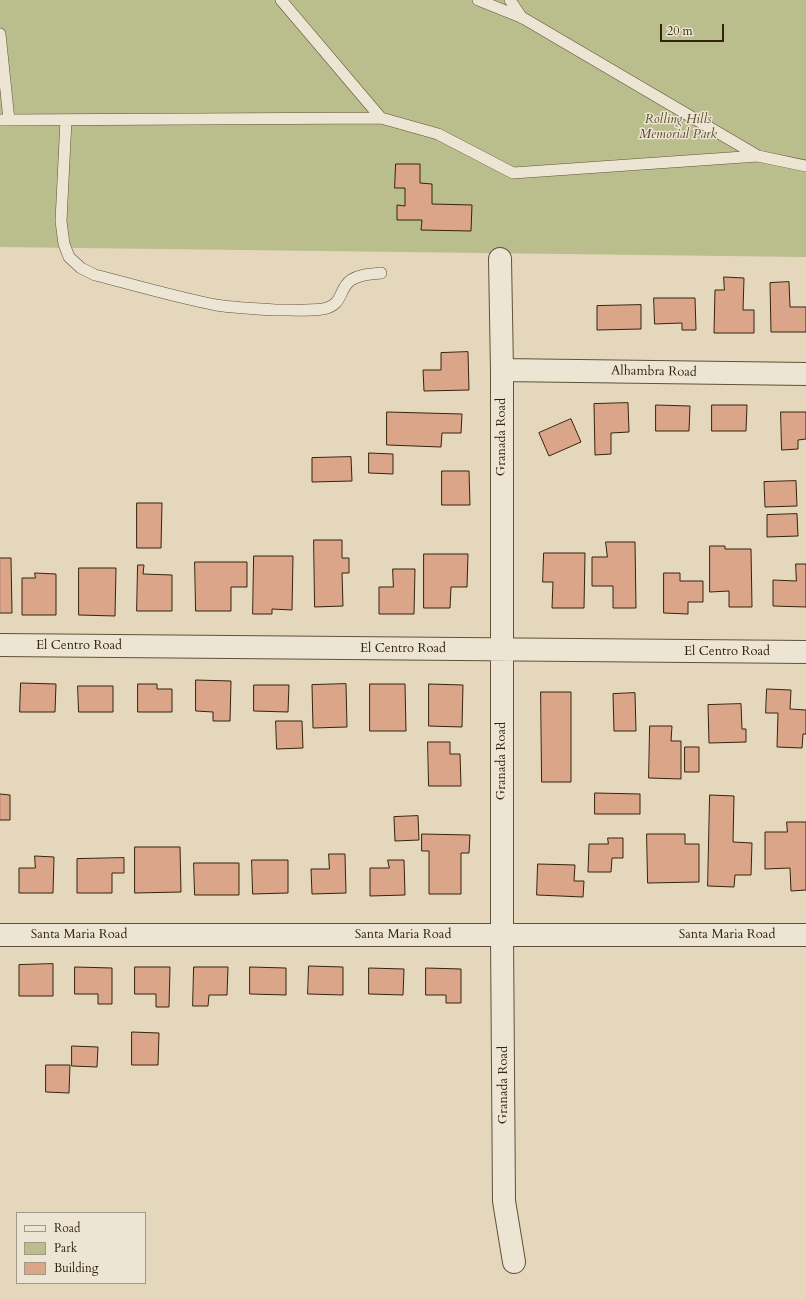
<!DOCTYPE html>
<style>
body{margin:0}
#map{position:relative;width:806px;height:1300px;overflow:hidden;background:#e4d7bc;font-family:Cardo,serif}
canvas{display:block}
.legend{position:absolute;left:16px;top:1212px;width:130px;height:72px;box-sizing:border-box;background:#ede5d3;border:1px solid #a39883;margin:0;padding:5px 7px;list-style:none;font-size:12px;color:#35240c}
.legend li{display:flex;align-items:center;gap:8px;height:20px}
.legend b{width:20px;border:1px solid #a39883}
.scale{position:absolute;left:660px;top:24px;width:64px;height:18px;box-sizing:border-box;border:2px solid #35240c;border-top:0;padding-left:5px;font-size:12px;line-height:14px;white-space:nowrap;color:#35240c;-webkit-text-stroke:3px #ede5d3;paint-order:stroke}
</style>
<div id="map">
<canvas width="806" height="1300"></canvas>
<ul class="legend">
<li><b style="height:5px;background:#ede5d3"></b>Road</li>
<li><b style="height:11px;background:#babd8c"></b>Park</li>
<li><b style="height:11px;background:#dba589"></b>Building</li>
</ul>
<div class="scale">20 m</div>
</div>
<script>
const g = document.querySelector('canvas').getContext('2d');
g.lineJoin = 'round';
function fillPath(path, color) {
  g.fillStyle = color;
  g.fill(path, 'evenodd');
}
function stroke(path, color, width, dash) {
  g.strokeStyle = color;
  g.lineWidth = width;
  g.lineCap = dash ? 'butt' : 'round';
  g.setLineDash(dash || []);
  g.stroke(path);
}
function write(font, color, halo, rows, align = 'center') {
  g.font = font + ' Cardo,serif';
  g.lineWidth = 3;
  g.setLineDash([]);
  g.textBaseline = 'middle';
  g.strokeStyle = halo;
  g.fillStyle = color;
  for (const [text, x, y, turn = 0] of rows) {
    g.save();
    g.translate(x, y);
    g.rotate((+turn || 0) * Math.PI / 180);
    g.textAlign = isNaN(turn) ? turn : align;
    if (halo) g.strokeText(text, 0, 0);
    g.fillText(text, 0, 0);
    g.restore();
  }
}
fillPath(new Path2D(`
 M 0,0 L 806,0 L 806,257 L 0,247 Z`), '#babd8c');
const building = new Path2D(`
 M 396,164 L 420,164 L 420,183 L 432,184 L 432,204 L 472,205 L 471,231 L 421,230 L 422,220 L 397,220 L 397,205 L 405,206 L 405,188 L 395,188 Z
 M 724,277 L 744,278 L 743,310 L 754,310 L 754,333 L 714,333 L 715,290 L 724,290 Z
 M 789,282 L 790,307 L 806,307 L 806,332 L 771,332 L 770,283 Z
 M 654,298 L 695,298 L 696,330 L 682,330 L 682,323 L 655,324 Z
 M 641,305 L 641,329 L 597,330 L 597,306 Z
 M 468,352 L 469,390 L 424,391 L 423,370 L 441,370 L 441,353 Z
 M 628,403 L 629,432 L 611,433 L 611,454 L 595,455 L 594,404 Z
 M 656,405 L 690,406 L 689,431 L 656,431 Z
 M 712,405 L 747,405 L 746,431 L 712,431 Z
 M 387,412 L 462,414 L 461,433 L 442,433 L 441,447 L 387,445 Z
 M 781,412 L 806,412 L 806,439 L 798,440 L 798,449 L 782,450 Z
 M 571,419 L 581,442 L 549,456 L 539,433 Z
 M 369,453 L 393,454 L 393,474 L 369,473 Z
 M 351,457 L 352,481 L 312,482 L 312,458 Z
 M 442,471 L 469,471 L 470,505 L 442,505 Z
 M 796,481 L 797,506 L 765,507 L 764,482 Z
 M 137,503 L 162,503 L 161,548 L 137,548 Z
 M 797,514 L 798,536 L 767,537 L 767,515 Z
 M 314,540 L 342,540 L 342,558 L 349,558 L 349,573 L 342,573 L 343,606 L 315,607 Z
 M 606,542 L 635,542 L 636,608 L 613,608 L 613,586 L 592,586 L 592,557 L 607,557 Z
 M 710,546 L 725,546 L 725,549 L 751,549 L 752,607 L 729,607 L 729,591 L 710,592 Z
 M 544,553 L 585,553 L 584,608 L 552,608 L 553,582 L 543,582 Z
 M 424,554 L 468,554 L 467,587 L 451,587 L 450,608 L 424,608 Z
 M 254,556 L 293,556 L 292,610 L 272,609 L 272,614 L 253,614 Z
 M 0,558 L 11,558 L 12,613 L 0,613 Z
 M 195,562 L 247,562 L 247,587 L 231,587 L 231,611 L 196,611 Z
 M 796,564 L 806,564 L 806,607 L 773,606 L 773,580 L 796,581 Z
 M 138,565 L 144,565 L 143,574 L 172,575 L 172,611 L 137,611 Z
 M 79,568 L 116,568 L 115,616 L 79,615 Z
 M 393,569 L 415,569 L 414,614 L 379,614 L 379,587 L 393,587 Z
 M 35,573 L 56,574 L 56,615 L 22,615 L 22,578 L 35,578 Z
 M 664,573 L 680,573 L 680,581 L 703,581 L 703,602 L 688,602 L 688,614 L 664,613 Z
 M 196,680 L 231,681 L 230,721 L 213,721 L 213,712 L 196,711 Z
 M 21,683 L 56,684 L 55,712 L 20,712 Z
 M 138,684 L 157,684 L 157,689 L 172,689 L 172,712 L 138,712 Z
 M 346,684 L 347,727 L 313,728 L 312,685 Z
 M 370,684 L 405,684 L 406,731 L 370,731 Z
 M 429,684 L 463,685 L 462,727 L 429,726 Z
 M 254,685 L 289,685 L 288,712 L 254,711 Z
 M 78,686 L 113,686 L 113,712 L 79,712 Z
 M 767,689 L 791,690 L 790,709 L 806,710 L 806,734 L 803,734 L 802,748 L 777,747 L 778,713 L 766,713 Z
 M 541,692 L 571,692 L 571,782 L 542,782 Z
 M 635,693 L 636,731 L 614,731 L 613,694 Z
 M 741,704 L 742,729 L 746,729 L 746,742 L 709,743 L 708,705 Z
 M 276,721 L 302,721 L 303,748 L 277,749 Z
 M 650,726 L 672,726 L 671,741 L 681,741 L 681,779 L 649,778 Z
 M 428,742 L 450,742 L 450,754 L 460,754 L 461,786 L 429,786 Z
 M 685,747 L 699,747 L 699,772 L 685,772 Z
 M 595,793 L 640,794 L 640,814 L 595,814 Z
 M 0,794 L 10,795 L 10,820 L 0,820 Z
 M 710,795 L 734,796 L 733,842 L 752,843 L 751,875 L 735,875 L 734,887 L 708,886 Z
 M 418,816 L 419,840 L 395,841 L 394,817 Z
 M 787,822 L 806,822 L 806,890 L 791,891 L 790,868 L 765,869 L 765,832 L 787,832 Z
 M 422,834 L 470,835 L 469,853 L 461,853 L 461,894 L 429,894 L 429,851 L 422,851 Z
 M 647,834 L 685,834 L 685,844 L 699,844 L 699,882 L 648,883 Z
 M 608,838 L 623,838 L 623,858 L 612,858 L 611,872 L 588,872 L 589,844 L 608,844 Z
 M 135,847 L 180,847 L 181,892 L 135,893 Z
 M 329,854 L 345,854 L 346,893 L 312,894 L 311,869 L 329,869 Z
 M 35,856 L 54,857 L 53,893 L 19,893 L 19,868 L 35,868 Z
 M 124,858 L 124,873 L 112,873 L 112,893 L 77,893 L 77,859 Z
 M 252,860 L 288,860 L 288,893 L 253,894 Z
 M 388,860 L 404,860 L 405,895 L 370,896 L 370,868 L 389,868 Z
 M 194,863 L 239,863 L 239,895 L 195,895 Z
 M 538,864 L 575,865 L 574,881 L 584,881 L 583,897 L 537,895 Z
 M 53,964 L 53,996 L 19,996 L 19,965 Z
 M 309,966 L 343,967 L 343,995 L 308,994 Z
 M 75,967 L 112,968 L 112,1004 L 98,1004 L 98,994 L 75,994 Z
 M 135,967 L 170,967 L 169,1007 L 156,1007 L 156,994 L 135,994 Z
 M 194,967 L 228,967 L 227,995 L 209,995 L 208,1006 L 193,1006 Z
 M 250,967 L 286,968 L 286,995 L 250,994 Z
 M 369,968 L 404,969 L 403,995 L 369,994 Z
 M 426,968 L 461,969 L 461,1003 L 446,1003 L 446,995 L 426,995 Z
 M 132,1032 L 159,1033 L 158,1065 L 132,1065 Z
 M 72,1046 L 98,1047 L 97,1067 L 72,1066 Z
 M 46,1065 L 70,1065 L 69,1093 L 46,1092 Z`);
fillPath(building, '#dba589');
stroke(building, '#35240c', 1);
const service = new Path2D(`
 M 478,0 L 523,18 L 758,156
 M 510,0 L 522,18
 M 0,34 L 9,120 L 0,120
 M 381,118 L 438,134 L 513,173 L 758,156 L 806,166
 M 9,120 L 381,118 L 281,0
 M 66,120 L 61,221 L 64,244 L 69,257 L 81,268 L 95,275 C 135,285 175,297 216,305 C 236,308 257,309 277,310 C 292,310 308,311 323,309 C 344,305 338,289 351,280 C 360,274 371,274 381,273`);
const minor = new Path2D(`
 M 500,259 L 502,370 L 502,935 L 504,1201 L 514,1262
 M 502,370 L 806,374
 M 0,645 L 806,652
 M 0,935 L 806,935`);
stroke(service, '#615138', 12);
stroke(minor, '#615138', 24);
stroke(service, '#ede5d3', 11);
stroke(minor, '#ede5d3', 22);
write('italic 13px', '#564a2c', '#ede5d3', [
 ["Rolling Hills",678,120],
 ["Memorial Park",678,135]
]);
write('13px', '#35240c', '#ede5d3', [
 ["Alhambra Road",654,372,1],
 ["Granada Road",502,437,-90],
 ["El Centro Road",79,646],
 ["El Centro Road",403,649],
 ["El Centro Road",727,652],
 ["Granada Road",502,761,-90],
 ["Santa Maria Road",79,935],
 ["Santa Maria Road",403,935],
 ["Santa Maria Road",727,935],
 ["Granada Road",504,1085,-90]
]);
</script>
